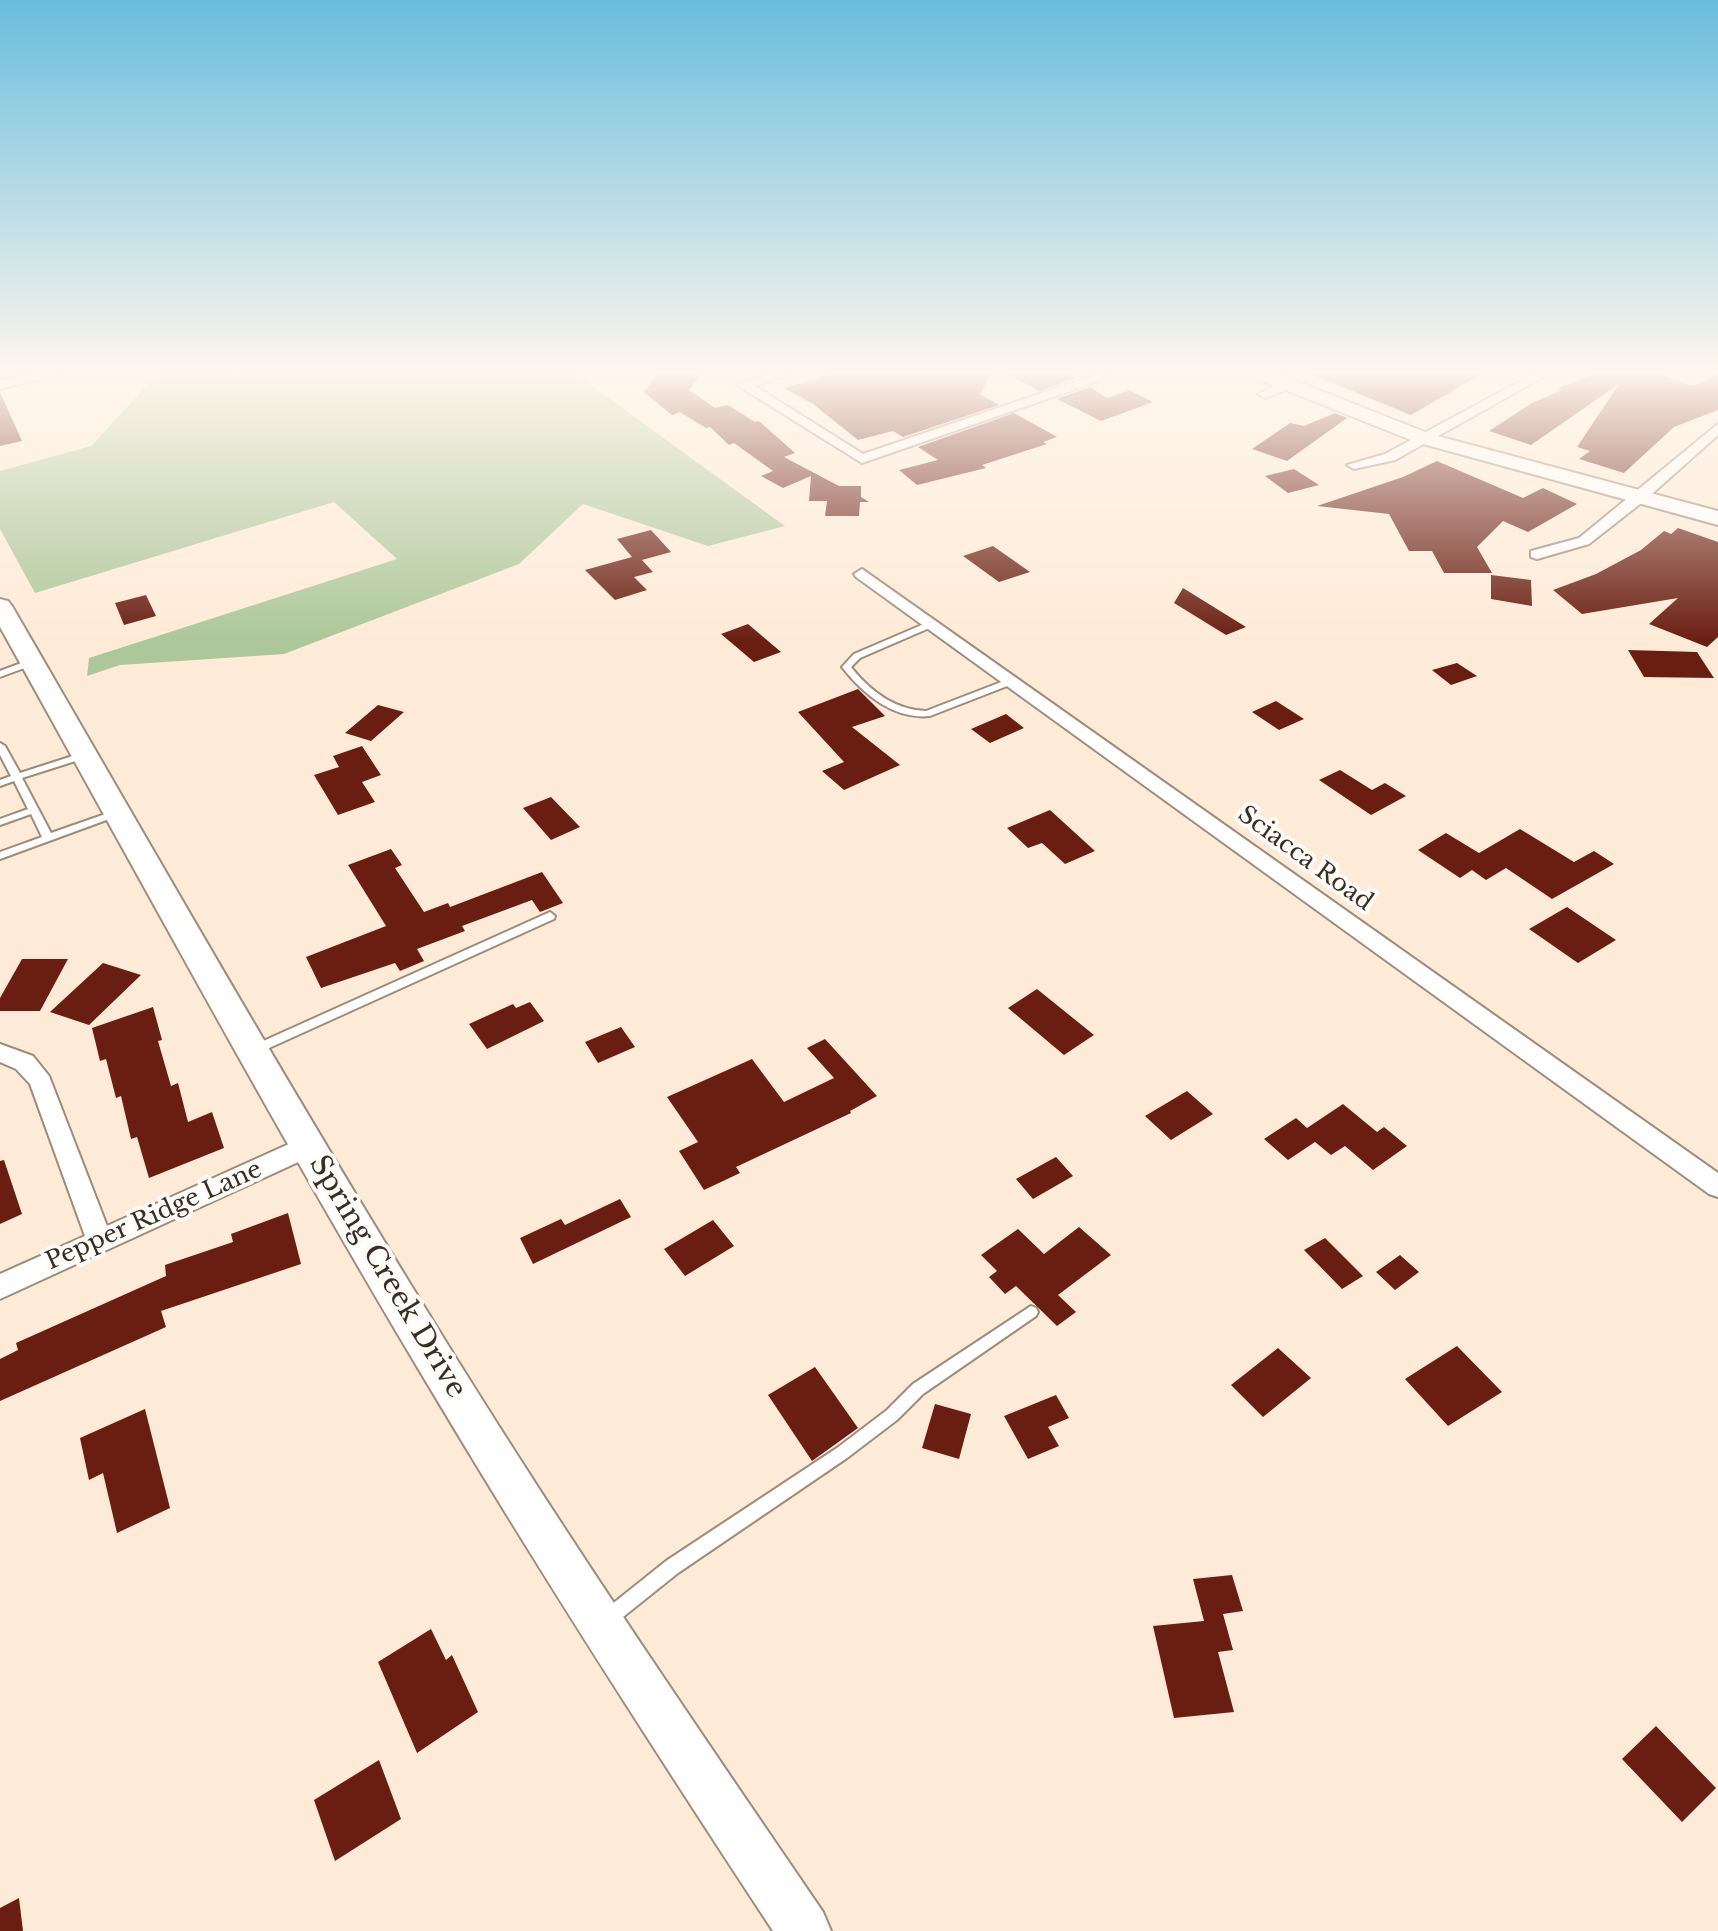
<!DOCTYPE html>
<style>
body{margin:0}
canvas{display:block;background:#feebd7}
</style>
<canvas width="1718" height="1931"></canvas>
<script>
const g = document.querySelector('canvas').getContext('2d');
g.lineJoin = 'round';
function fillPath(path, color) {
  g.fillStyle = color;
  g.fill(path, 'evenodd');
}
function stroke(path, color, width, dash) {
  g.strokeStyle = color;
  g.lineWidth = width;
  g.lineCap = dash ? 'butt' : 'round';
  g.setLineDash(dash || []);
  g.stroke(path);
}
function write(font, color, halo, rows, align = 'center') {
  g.font = font + ' "Libre Baskerville",serif';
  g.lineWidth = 8;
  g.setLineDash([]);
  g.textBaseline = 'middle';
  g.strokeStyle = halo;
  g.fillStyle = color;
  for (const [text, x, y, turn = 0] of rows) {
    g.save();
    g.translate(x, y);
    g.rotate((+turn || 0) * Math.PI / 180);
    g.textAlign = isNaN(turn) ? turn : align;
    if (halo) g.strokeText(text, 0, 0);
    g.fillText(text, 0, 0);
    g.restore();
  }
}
fillPath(new Path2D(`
 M 157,371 L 224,371 L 231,376 L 251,371 L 571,371 L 785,526 L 708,546 L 583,504 L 519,564 L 284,654 L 120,665 L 87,676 L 89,658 L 397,559 L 334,502 L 35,593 L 0,529 L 0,471 L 91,446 L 158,374 Z`), '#acc799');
fillPath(new Path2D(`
 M 659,371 L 700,375 L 689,390 L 715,408 L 728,405 L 755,422 L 759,421 L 795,453 L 784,457 L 839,486 L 861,486 L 861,497 L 869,502 L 860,502 L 859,516 L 825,516 L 827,501 L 809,501 L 811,476 L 783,488 L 761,476 L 773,471 L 734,443 L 729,445 L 710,427 L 706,428 L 680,412 L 672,415 L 644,392 Z
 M 844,371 L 992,371 L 980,394 L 999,405 L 903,437 L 893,431 L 858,440 L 813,404 L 784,388 Z
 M 1001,371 L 1063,371 L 1076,378 L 1040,391 Z
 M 1303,371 L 1487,371 L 1411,415 Z
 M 1602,371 L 1652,371 L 1692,386 L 1718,375 L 1718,410 L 1674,427 L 1624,473 L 1579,459 L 1590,451 L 1577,447 L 1619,384 L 1531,445 L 1489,431 L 1532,403 L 1562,390 L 1558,388 Z
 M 1090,387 L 1107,398 L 1129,390 L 1153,402 L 1101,421 L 1057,399 Z
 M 0,392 L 22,441 L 0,446 Z
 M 1014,413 L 1057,437 L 1043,442 L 1047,444 L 982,465 L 986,468 L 917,485 L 899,470 L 938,460 L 918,447 Z
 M 1335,413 L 1347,418 L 1287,461 L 1252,449 L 1290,423 L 1304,426 Z
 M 1437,461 L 1523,498 L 1543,488 L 1577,504 L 1528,532 L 1503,521 L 1477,547 L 1492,573 L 1444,573 L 1432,551 L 1409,551 L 1389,514 L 1317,506 L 1403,477 Z
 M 1294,469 L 1319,485 L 1288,493 L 1265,476 Z
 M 1678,528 L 1718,542 L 1718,637 L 1707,647 L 1649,624 L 1678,598 L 1582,614 L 1553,590 L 1596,574 L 1641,550 L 1664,531 L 1671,534 Z
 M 651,530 L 671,552 L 642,560 L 653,572 L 634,577 L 647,590 L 615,600 L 585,570 L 632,557 L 617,539 Z
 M 993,546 L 1030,572 L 999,582 L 963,556 Z
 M 1491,575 L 1531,580 L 1532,606 L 1491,599 Z
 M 1183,588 L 1246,627 L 1226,635 L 1174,603 Z
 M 146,595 L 156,616 L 124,625 L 115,603 Z
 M 748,624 L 781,652 L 754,662 L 721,634 Z
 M 1628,650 L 1697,652 L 1714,678 L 1644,677 Z
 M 1457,663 L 1477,676 L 1451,685 L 1432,670 Z
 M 858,689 L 885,716 L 852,727 L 900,765 L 844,790 L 822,771 L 844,762 L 798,712 Z
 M 1276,701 L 1304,719 L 1279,730 L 1252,712 Z
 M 378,705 L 404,712 L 371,741 L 345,733 Z
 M 1006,714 L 1024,728 L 990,743 L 971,729 Z
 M 362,746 L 381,775 L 362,782 L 375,802 L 338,815 L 314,775 L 339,767 L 333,756 Z
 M 1340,770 L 1372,790 L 1385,783 L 1406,796 L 1371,815 L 1319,780 Z
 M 551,797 L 580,827 L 551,840 L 523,808 Z
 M 1050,810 L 1095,851 L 1065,864 L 1042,843 L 1028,848 L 1007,828 Z
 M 1520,829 L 1574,862 L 1594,851 L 1614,864 L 1552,899 L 1506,868 L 1486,880 L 1472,870 L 1460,878 L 1418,850 L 1446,833 L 1479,853 Z
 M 391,849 L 402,865 L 395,868 L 424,912 L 448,903 L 450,907 L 542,872 L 563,903 L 540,912 L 532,900 L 462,926 L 465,931 L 417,949 L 424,961 L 400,971 L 395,963 L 321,988 L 306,957 L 386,926 L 348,865 Z
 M 1567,907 L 1616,940 L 1578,963 L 1529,929 Z
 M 22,959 L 68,959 L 40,1011 L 0,1011 L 0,998 Z
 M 103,963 L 141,975 L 89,1025 L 50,1012 Z
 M 1037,989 L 1094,1035 L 1064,1055 L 1008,1008 Z
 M 530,1002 L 544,1021 L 487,1049 L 469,1024 L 513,1004 L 516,1008 Z
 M 153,1007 L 162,1040 L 158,1041 L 171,1086 L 178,1083 L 188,1122 L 212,1112 L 224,1148 L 149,1178 L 137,1137 L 131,1139 L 121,1096 L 116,1098 L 106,1059 L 100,1061 L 92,1028 Z
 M 621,1027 L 635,1047 L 598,1063 L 585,1042 Z
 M 825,1039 L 877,1096 L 850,1111 L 851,1113 L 736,1167 L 740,1173 L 704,1190 L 679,1151 L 698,1142 L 667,1097 L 752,1059 L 784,1102 L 834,1078 L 807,1048 Z
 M 1187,1091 L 1213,1114 L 1171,1140 L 1145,1116 Z
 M 1343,1104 L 1377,1132 L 1384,1127 L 1407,1146 L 1373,1170 L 1345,1146 L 1331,1155 L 1315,1142 L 1288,1160 L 1264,1139 L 1296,1118 L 1307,1128 Z
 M 1056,1157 L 1073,1176 L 1033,1199 L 1016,1179 Z
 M 4,1160 L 22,1214 L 0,1224 L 0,1161 Z
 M 620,1199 L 631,1217 L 533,1264 L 520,1238 L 561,1219 L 565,1225 Z
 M 288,1213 L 301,1264 L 161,1311 L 166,1327 L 0,1401 L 0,1359 L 18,1350 L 16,1343 L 166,1276 L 165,1265 L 233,1242 L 231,1234 Z
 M 713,1220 L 734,1246 L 685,1276 L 664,1249 Z
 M 1079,1227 L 1111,1255 L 1058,1295 L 1076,1312 L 1057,1326 L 1016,1286 L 1005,1294 L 989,1277 L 997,1271 L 981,1255 L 1018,1229 L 1044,1254 Z
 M 1325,1238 L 1363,1276 L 1342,1289 L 1304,1250 Z
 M 1400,1255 L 1419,1272 L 1395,1290 L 1376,1272 Z
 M 1457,1346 L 1502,1392 L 1448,1426 L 1405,1379 Z
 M 1278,1348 L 1311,1378 L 1263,1417 L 1231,1385 Z
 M 815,1367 L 858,1428 L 812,1461 L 768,1395 Z
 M 1056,1395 L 1069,1418 L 1048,1427 L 1059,1446 L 1028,1459 L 1004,1416 Z
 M 935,1404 L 971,1414 L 959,1459 L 922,1448 Z
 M 145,1409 L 170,1508 L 117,1533 L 103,1473 L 89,1480 L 80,1438 Z
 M 1232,1575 L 1243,1611 L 1223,1614 L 1233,1650 L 1218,1652 L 1234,1712 L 1174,1718 L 1153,1626 L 1204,1621 L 1193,1579 Z
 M 431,1629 L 446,1660 L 452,1655 L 478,1712 L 417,1753 L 378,1662 Z
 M 1656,1726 L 1716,1788 L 1682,1822 L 1622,1759 Z
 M 379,1760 L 401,1819 L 335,1861 L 314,1800 Z
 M 19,1898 L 23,1931 L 0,1931 L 0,1908 Z`), '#6a1e12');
const lane = new Path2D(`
 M 931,621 L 934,622 L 934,626 L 860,658 L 851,667 C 870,691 895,710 926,711 L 1009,679 L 1015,679 L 1015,683 L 930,716 C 894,720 863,694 842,667 L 854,654 Z
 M 32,659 L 36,662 L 35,664 L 0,677 L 0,671 Z
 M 0,743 L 5,746 L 20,773 L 82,753 L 88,753 L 90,755 L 88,757 L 22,778 L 51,833 L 114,811 L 120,811 L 122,813 L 120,815 L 0,859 L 0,852 L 42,837 L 31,814 L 0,825 L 0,819 L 28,809 L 14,781 L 0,786 L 0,780 L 11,776 L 0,755 Z
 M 550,912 L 555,916 L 554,919 L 258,1053 L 250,1053 L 248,1050 L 250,1047 Z
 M 1031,1306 L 1036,1308 L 1038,1312 L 1036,1316 L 923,1394 L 897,1420 L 847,1458 L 678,1573 L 613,1625 L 607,1627 L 601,1625 L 599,1619 L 601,1613 L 666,1561 L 837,1448 L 887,1410 L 913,1384 Z`);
const street = new Path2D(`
 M 47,371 L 69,371 L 0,389 L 0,381 Z
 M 779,371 L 798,371 L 755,386 L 863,454 L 1101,373 L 1113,376 L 862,463 L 737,385 Z
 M 1539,371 L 1554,371 L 1395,460 L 1354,469 L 1347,465 L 1385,454 Z
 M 1286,381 L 1291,382 L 1291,388 L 1265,398 L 1258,394 Z
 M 1718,424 L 1718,435 L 1645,500 L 1589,544 L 1537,559 L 1531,557 L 1531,551 L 1579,538 Z
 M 862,569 L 1718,1173 L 1718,1197 L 1709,1194 L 856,577 L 854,574 Z
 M 0,1044 L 33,1056 L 49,1076 L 107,1226 L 300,1139 L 309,1136 L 318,1139 L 321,1146 L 318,1153 L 0,1299 L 0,1274 L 85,1236 L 30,1084 L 16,1069 L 0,1062 Z`);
const secondary = new Path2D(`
 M 1246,371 L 1271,371 L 1430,434 L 1718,511 L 1718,525 L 1416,442 L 1248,375 Z
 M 0,599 L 8,601 L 12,606 C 158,858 302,1111 456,1358 C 573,1546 698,1729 823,1912 L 831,1931 L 773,1931 C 656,1753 540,1573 431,1390 C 281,1140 142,882 0,627 Z`);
stroke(lane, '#9d8c7a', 4);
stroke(street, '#9d8c7a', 4);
stroke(secondary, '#9d8c7a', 4);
fillPath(lane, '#fff');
fillPath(street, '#fff');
fillPath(secondary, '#fff');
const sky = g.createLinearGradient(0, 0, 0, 641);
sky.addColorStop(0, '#69bdde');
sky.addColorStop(0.58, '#fff6ed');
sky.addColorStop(1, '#fff6ed00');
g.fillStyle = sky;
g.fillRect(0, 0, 1718, 641);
write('24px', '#362f28', '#fffbf7', [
 ["Sciacca Road",1305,859,36],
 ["Pepper Ridge Lane",154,1216,-24]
]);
write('28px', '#362f28', '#fffbf7', [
 ["Spring Creek Drive",387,1277,59]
]);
</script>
